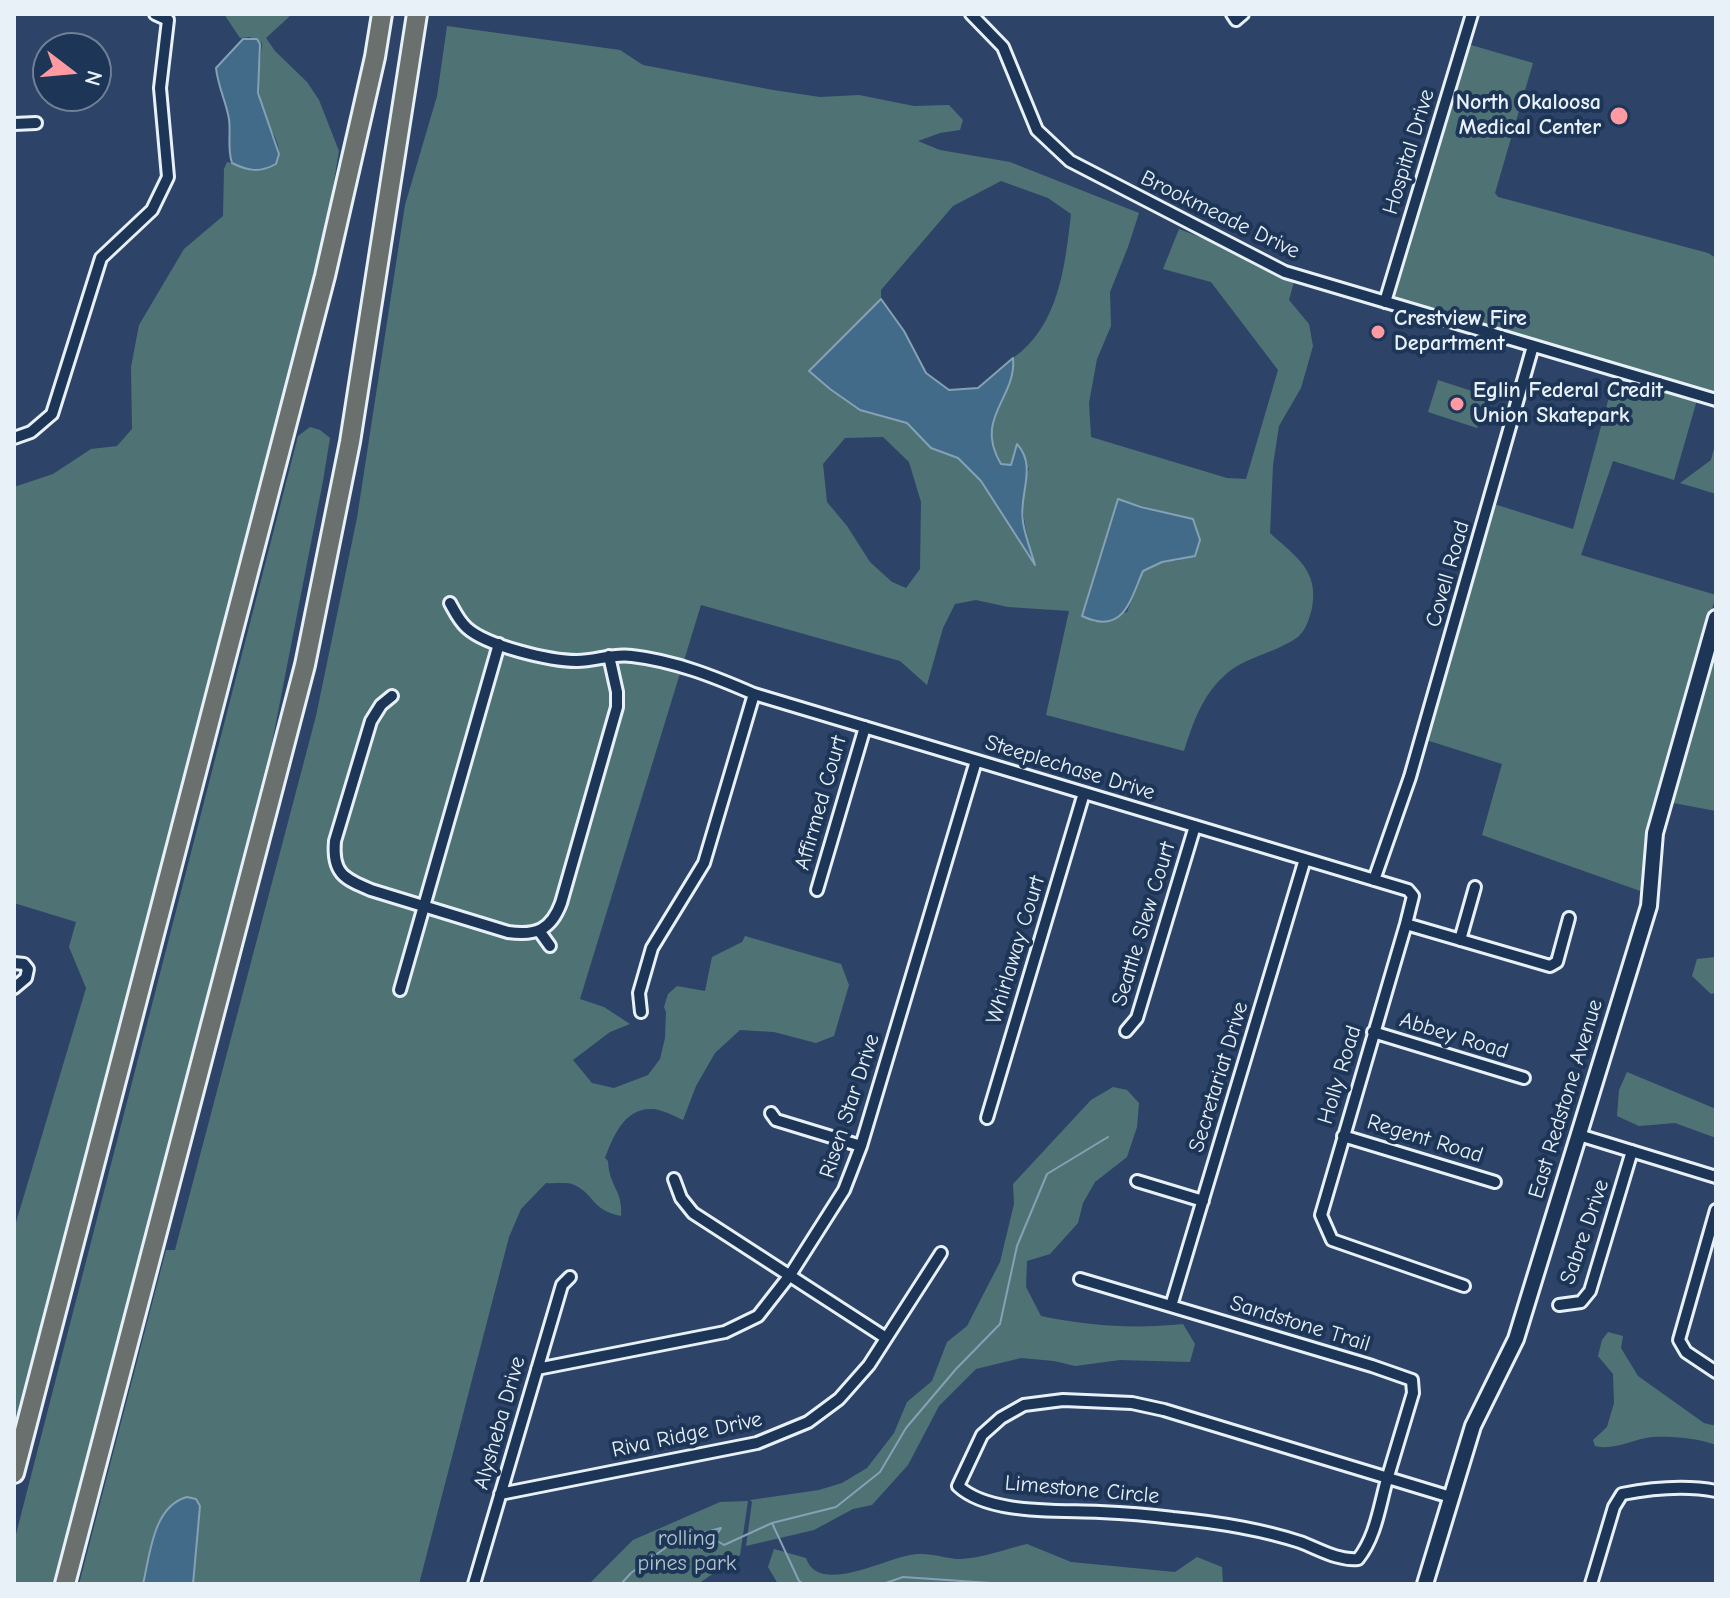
<!DOCTYPE html>
<style>
body{margin:0}
#map{position:relative;width:1730px;height:1598px;overflow:hidden;background:#2d4468;font-family:"Comic Neue",sans-serif}
canvas{display:block}
.frame{position:absolute;inset:0;border:16px solid #e8f1f8;pointer-events:none}
.north{position:absolute;left:32px;top:32px;width:80px;height:80px;box-sizing:border-box;background:#1d3557;border:2px solid #6e8097;border-radius:50%;rotate:106deg;font-size:22px;font-weight:700;line-height:32px;text-align:center;color:#e8f1f8}
.north::after{content:'';display:block;margin:auto;width:28px;height:36px;background:#ff9aa2;clip-path:polygon(50% 0,100% 100%,50% 72%,0 100%)}
</style>
<div id="map">
<canvas width="1730" height="1598"></canvas>
<div class="frame"></div>
<div class="north">N</div>
</div>
<script>
const g = document.querySelector('canvas').getContext('2d');
g.lineJoin = 'round';
function fillPath(path, color) {
  g.fillStyle = color;
  g.fill(path, 'evenodd');
}
function stroke(path, color, width, dash) {
  g.strokeStyle = color;
  g.lineWidth = width;
  g.lineCap = dash ? 'butt' : 'round';
  g.setLineDash(dash || []);
  g.stroke(path);
}
function write(font, color, halo, rows, align = 'center') {
  g.font = font + ' "Comic Neue",sans-serif';
  g.lineWidth = 8;
  g.setLineDash([]);
  g.textBaseline = 'middle';
  g.strokeStyle = halo;
  g.fillStyle = color;
  for (const [text, x, y, turn = 0] of rows) {
    g.save();
    g.translate(x, y);
    g.rotate((+turn || 0) * Math.PI / 180);
    g.textAlign = isNaN(turn) ? turn : align;
    if (halo) g.strokeText(text, 0, 0);
    g.fillText(text, 0, 0);
    g.restore();
  }
}
fillPath(new Path2D(`
 M 224,14 L 292,14 L 266,38 L 275,51 L 307,82 L 319,100 L 339,151 L 321,260 L 14,1426 L 14,1229 L 86,988 L 69,947 L 76,922 L 14,903 L 14,487 L 53,474 L 91,449 L 117,446 L 132,429 L 131,367 L 139,325 L 184,249 L 223,216 L 224,169 L 227,162 C 247,167 258,171 278,160 C 283,140 265,125 261,107 C 257,87 260,63 262,43 L 250,37 L 240,38 Z
 M 447,26 L 620,50 L 643,65 L 773,90 L 820,97 L 859,95 L 914,106 L 949,105 L 963,120 L 960,130 L 940,133 L 918,141 L 940,150 L 1010,162 L 1139,213 L 1128,247 L 1110,292 L 1111,326 L 1097,359 L 1089,403 L 1091,437 L 1227,478 L 1246,479 L 1278,370 L 1211,282 L 1163,269 L 1179,229 L 1296,274 L 1289,300 L 1309,324 L 1313,346 L 1301,388 L 1279,426 L 1273,465 L 1270,533 C 1296,557 1319,570 1312,608 C 1309,620 1305,633 1295,639 C 1272,654 1244,657 1224,676 C 1202,696 1193,723 1184,751 L 1046,715 L 1069,611 L 1008,607 L 976,600 L 955,604 L 943,628 L 927,685 L 900,661 L 701,605 L 580,999 L 604,1007 L 630,1024 L 610,1032 L 573,1060 L 592,1083 L 614,1088 L 648,1075 L 660,1059 L 665,1038 L 666,1012 L 664,1007 L 668,994 L 677,986 L 705,991 L 712,957 L 742,942 L 745,936 L 841,964 L 849,985 L 834,1036 L 816,1043 L 774,1032 L 740,1030 L 715,1053 L 696,1086 L 683,1120 C 674,1116 661,1109 652,1109 C 624,1108 613,1137 605,1158 L 608,1161 C 609,1187 623,1190 621,1216 C 590,1210 595,1193 572,1184 C 565,1182 554,1184 546,1183 L 521,1209 L 509,1237 L 419,1584 L 193,1584 L 200,1506 L 159,1521 L 143,1584 L 79,1584 L 166,1250 L 175,1250 L 316,716 L 357,518 L 405,205 L 437,96 ZM 1001,181 L 1048,198 L 1071,214 C 1065,266 1059,326 1013,358 C 1017,398 974,417 1001,464 L 1029,468 C 1017,500 1025,529 1034,561 L 981,481 L 958,458 L 931,448 L 907,423 L 860,410 L 810,371 L 881,299 L 881,290 L 953,206 ZM 883,437 L 909,462 L 921,502 L 920,569 L 906,588 L 892,582 L 870,562 L 847,526 L 827,502 L 823,464 L 845,438 ZM 1119,500 L 1193,519 L 1180,560 L 1162,562 L 1143,571 L 1127,612 L 1095,622 L 1082,616 Z
 M 1464,43 L 1533,63 L 1495,193 L 1498,197 L 1708,253 L 1716,258 L 1716,398 L 1699,393 L 1674,480 L 1613,461 L 1581,555 L 1716,595 L 1656,809 L 1646,893 L 1482,835 L 1502,764 L 1423,739 L 1494,504 L 1573,529 L 1617,368 L 1390,298 Z
 M 1438,380 L 1487,396 L 1477,428 L 1428,412 Z
 M 310,427 L 320,430 L 330,438 L 323,481 L 272,743 L 55,1584 L 14,1584 L 14,1542 L 298,436 Z
 M 1716,441 L 1716,494 L 1680,483 L 1711,460 Z
 M 1716,636 L 1716,811 L 1668,802 Z
 M 1716,957 L 1716,993 L 1711,994 L 1692,976 L 1697,959 Z
 M 1627,1072 L 1716,1109 L 1716,1138 L 1675,1123 L 1639,1126 L 1617,1116 L 1619,1090 Z
 M 1113,1087 L 1127,1090 L 1139,1103 L 1137,1127 L 1127,1157 L 1095,1182 L 1083,1203 L 1078,1223 L 1050,1254 L 1027,1261 L 1026,1287 L 1041,1316 C 1089,1326 1135,1329 1183,1324 L 1195,1344 L 1190,1362 L 1120,1360 L 1075,1366 L 1054,1361 L 1021,1358 L 976,1369 L 939,1406 L 908,1465 L 872,1505 L 853,1509 L 814,1530 L 746,1546 L 752,1502 L 750,1500 L 819,1490 L 842,1483 L 867,1468 L 894,1433 L 907,1402 L 932,1381 L 947,1342 L 967,1326 L 1000,1262 L 1014,1204 L 1013,1184 L 1091,1100 Z
 M 1608,1332 L 1623,1336 L 1621,1348 L 1638,1376 L 1704,1423 L 1716,1426 L 1716,1445 C 1698,1438 1671,1436 1652,1437 C 1633,1439 1614,1451 1595,1446 L 1593,1440 L 1607,1427 L 1614,1403 L 1613,1374 L 1598,1356 L 1602,1340 Z
 M 748,1501 L 740,1555 L 698,1584 L 589,1584 L 633,1540 L 720,1502 Z
 M 1027,1544 L 1071,1562 L 1175,1572 L 1197,1557 L 1222,1567 L 1223,1584 L 778,1584 L 768,1567 L 774,1549 L 806,1558 C 819,1598 892,1554 918,1554 C 932,1553 947,1559 961,1559 C 982,1558 1006,1549 1027,1544 Z`), '#4f7375');
const water = new Path2D(`
 M 243,39 L 257,39 L 260,44 L 258,93 L 279,154 L 276,164 C 260,173 248,171 232,163 C 227,148 231,135 229,119 C 226,101 218,87 216,68 Z
 M 881,299 L 904,331 L 926,373 L 949,390 L 978,388 L 1013,358 C 1017,398 973,418 1001,464 L 1011,465 L 1017,444 C 1038,467 1018,495 1023,522 C 1025,536 1031,551 1035,565 L 981,481 L 958,458 L 931,448 L 907,423 L 860,410 L 830,389 L 809,371 Z
 M 1118,499 L 1141,507 L 1193,519 L 1200,540 L 1195,556 L 1162,562 L 1143,571 C 1130,600 1124,636 1082,616 Z
 M 187,1497 L 196,1499 L 200,1506 L 193,1584 L 143,1584 C 150,1555 153,1506 187,1497 Z`);
fillPath(water, '#426b89');
stroke(water, '#84a1b5', 2);
stroke(new Path2D(`
 M 772,1523 L 836,1507 L 880,1472 L 906,1428 L 956,1369 L 1000,1324 L 1017,1246 L 1047,1174 L 1108,1137
 M 621,1584 L 631,1573 L 676,1540 L 721,1528 L 714,1539 L 724,1545 L 772,1523 L 799,1581 L 804,1584
 M 883,1584 L 903,1577 L 1005,1584`), '#84a1b5', 2);
const street = new Path2D(`
 M 971,14 L 1003,47 L 1037,130 L 1070,161 L 1099,176 L 1285,272 L 1716,400
 M 1232,14 L 1236,20 L 1243,14
 M 14,124 L 36,123
 M 1385,302 L 1472,14
 M 14,438 L 31,432 L 52,414 L 101,258 L 152,210 L 168,177 L 160,88 L 168,20 L 155,14
 M 450,603 C 455,612 459,621 467,628 C 487,646 550,661 577,661 C 596,661 613,653 632,656 C 675,661 715,677 754,694 L 1408,890 L 1413,896 L 1406,924 L 1321,1215 L 1332,1240 L 1464,1286
 M 392,696 L 381,705 L 371,721 L 335,841 C 332,873 344,879 371,890 L 508,932 C 536,936 551,930 561,903 L 617,707 L 617,692 L 609,656
 M 1374,880 L 1410,777 L 1533,346
 M 817,890 L 865,727
 M 1406,924 L 1550,966 L 1557,962 L 1569,918
 M 540,932 L 550,946
 M 1460,940 L 1475,887
 M 14,963 L 24,964 L 28,969 L 26,978 L 14,988
 M 400,990 L 499,644
 M 641,1012 L 639,993 L 652,948 L 704,863 L 754,694
 M 1126,1031 L 1137,1018 L 1195,826
 M 1373,1032 L 1524,1078
 M 771,1113 L 776,1120 L 861,1146
 M 987,1118 L 1084,793
 M 1579,1135 L 1716,1177
 M 1343,1136 L 1495,1182
 M 674,1179 L 681,1198 L 693,1213 L 886,1338
 M 1137,1181 L 1203,1201
 M 1716,1210 L 1679,1340 L 1686,1352 L 1716,1372
 M 1080,1279 L 1372,1366 L 1412,1380 L 1413,1393 C 1404,1423 1395,1453 1386,1483 C 1379,1509 1375,1538 1358,1559 C 1338,1561 1319,1549 1300,1542 C 1260,1529 1215,1522 1173,1518 C 1149,1515 1124,1513 1100,1512 C 1059,1510 989,1515 958,1486 L 982,1435 L 1001,1418 L 1024,1405 L 1063,1400 L 1132,1403 L 1164,1410 L 1444,1495 L 1452,1497
 M 1559,1305 L 1581,1302 L 1590,1291 L 1632,1151
 M 1171,1306 L 1305,859
 M 537,1369 L 725,1332 L 758,1316 L 790,1275 L 844,1190 L 861,1146 L 976,761
 M 500,1494 L 757,1443 L 808,1422 L 839,1399 L 869,1365 L 941,1253
 M 474,1584 L 562,1285 L 570,1277
 M 1591,1584 L 1614,1507 L 1622,1494 C 1653,1488 1685,1485 1716,1491`);
const secondary = new Path2D(`
 M 1425,1584 L 1473,1426 L 1516,1339 L 1649,906 L 1655,833 L 1716,618`);
const highway = new Path2D(`
 M 14,1473 L 325,276 L 375,57 L 382,14
 M 65,1584 L 305,665 L 350,442 L 417,14`);
stroke(street, '#e8f1f8', 16);
stroke(secondary, '#e8f1f8', 20);
stroke(highway, '#e8f1f8', 24);
stroke(street, '#1d3557', 10);
stroke(secondary, '#1d3557', 14);
stroke(highway, '#6a706d', 18);
for (const [x, y, r, color] of [
 [1619,116,10,"#ff9aa2"],
 [1378,332,8,"#ff9aa2"],
 [1457,404,8,"#ff9aa2"]
]) {
  const dot = new Path2D();
  dot.arc(x, y, r, 0, 2 * Math.PI);
  g.fillStyle = color;
  g.fill(dot);
  stroke(dot, '#1d3557', 3);
}
write('bold 22px', '#e8f1f8', '#1d3557', [
 ["North Okaloosa",1601,103,"right"],
 ["Medical Center",1601,128,"right"],
 ["Crestview Fire",1394,319],
 ["Department",1394,344],
 ["Eglin Federal Credit",1473,391],
 ["Union Skatepark",1473,416]
], 'left');
write('22px', '#e8f1f8', '#1d3557', [
 ["Hospital Drive",1409,152,-73],
 ["Brookmeade Drive",1220,215,26],
 ["Covell Road",1448,574,-74],
 ["Steeplechase Drive",1070,768,17],
 ["Affirmed Court",821,803,-74],
 ["Seattle Slew Court",1144,924,-73],
 ["Whirlaway Court",1016,950,-73],
 ["Abbey Road",1454,1036,17],
 ["Holly Road",1340,1075,-73],
 ["Secretariat Drive",1219,1077,-73],
 ["East Redstone Avenue",1566,1099,-73],
 ["Risen Star Drive",850,1106,-72],
 ["Regent Road",1425,1139,17],
 ["Sabre Drive",1585,1232,-71],
 ["Sandstone Trail",1300,1324,17],
 ["Alysheba Drive",500,1423,-74],
 ["Riva Ridge Drive",687,1435,-12],
 ["Limestone Circle",1082,1490,5]
]);
write('22px', '#b2c5ca', '#1d3557', [
 ["rolling",687,1539],
 ["pines park",687,1564]
]);
</script>
